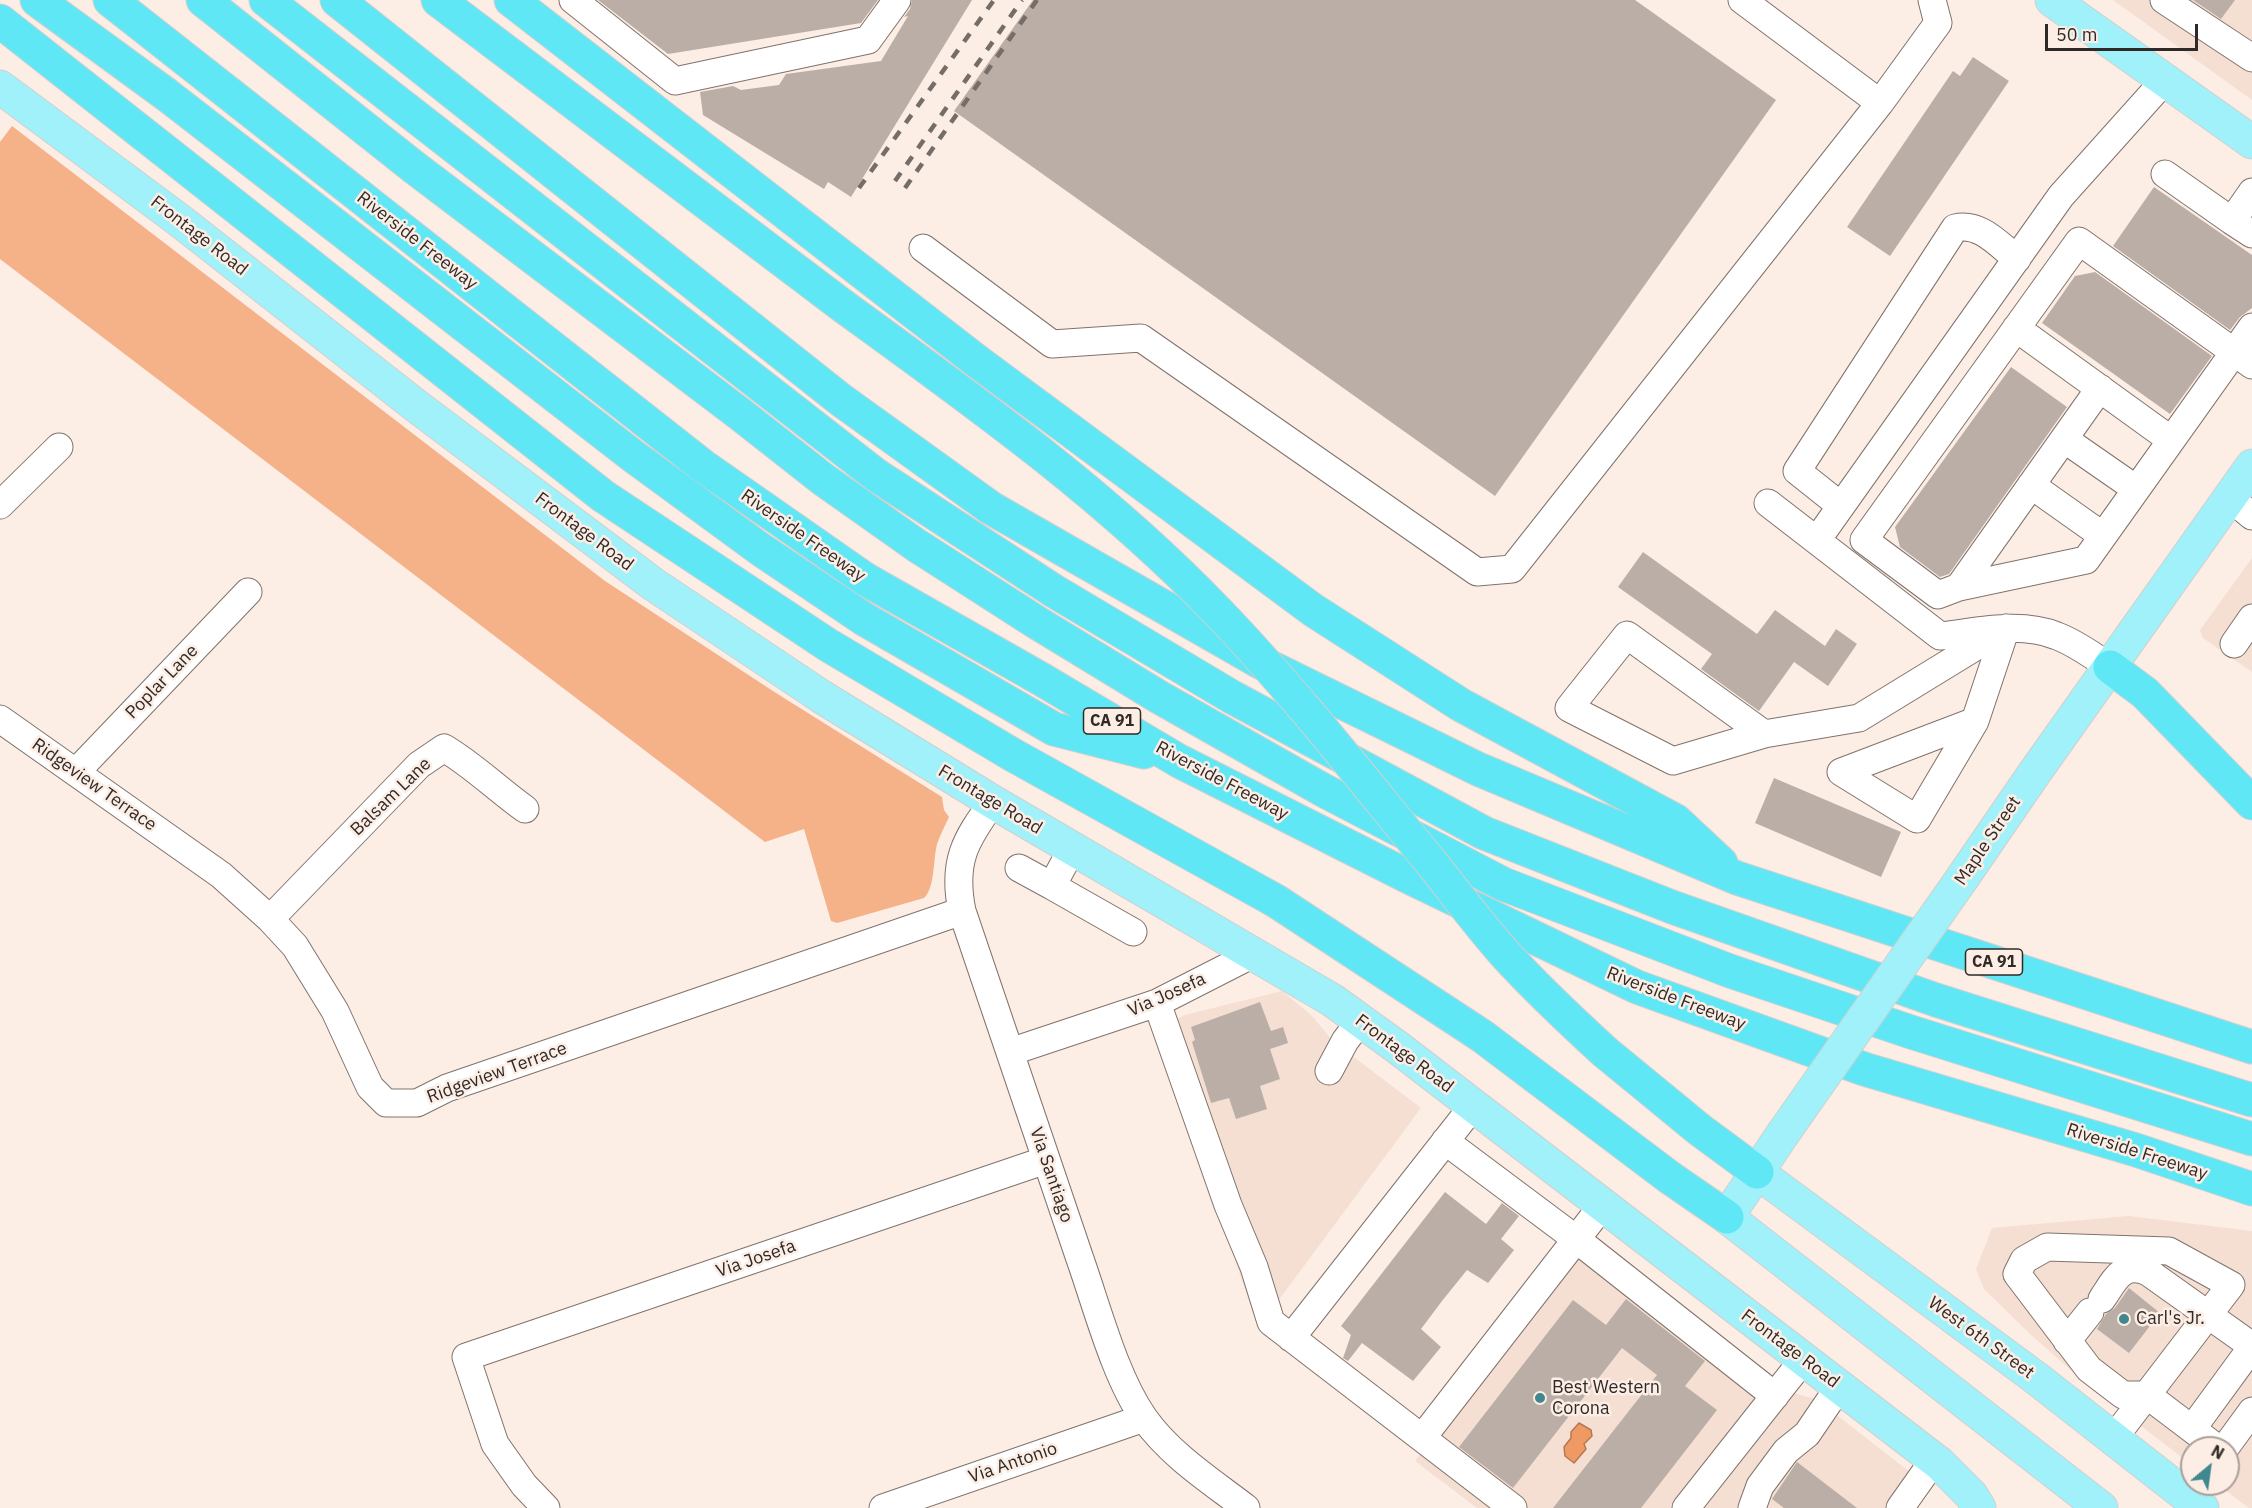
<!DOCTYPE html>
<style>
body{margin:0}
#map{position:relative;width:2252px;height:1508px;overflow:hidden;background:#fcede5;font-family:"IBM Plex Sans",sans-serif}
canvas{display:block}
.north{position:absolute;left:2180px;top:1436px;width:60px;height:60px;box-sizing:border-box;background:#fcede5;border:2px solid #aa9f99;border-radius:50%;rotate:29deg;font-size:16px;font-weight:700;line-height:24px;text-align:center;color:#2f2a27}
.north::after{content:'';display:block;margin:auto;width:21px;height:27px;background:#40878f;clip-path:polygon(50% 0,100% 100%,50% 72%,0 100%)}
.scale{position:absolute;left:2045px;top:24px;width:153px;height:27px;box-sizing:border-box;border:3px solid #2f2a27;border-top:0;padding-left:8px;font-size:18px;line-height:21px;white-space:nowrap;color:#2f2a27;-webkit-text-stroke:4px #fcede5;paint-order:stroke}
</style>
<div id="map">
<canvas width="2252" height="1508"></canvas>
<div class="north">N</div>
<div class="scale">50 m</div>
</div>
<script>
const g = document.querySelector('canvas').getContext('2d');
g.lineJoin = 'round';
function fillPath(path, color) {
  g.fillStyle = color;
  g.fill(path, 'evenodd');
}
function stroke(path, color, width, dash) {
  g.strokeStyle = color;
  g.lineWidth = width;
  g.lineCap = dash ? 'butt' : 'round';
  g.setLineDash(dash || []);
  g.stroke(path);
}
function write(font, color, halo, rows, align = 'center') {
  g.font = font + ' "IBM Plex Sans",sans-serif';
  g.lineWidth = 5;
  g.setLineDash([]);
  g.textBaseline = 'middle';
  g.strokeStyle = halo;
  g.fillStyle = color;
  for (const [text, x, y, turn = 0] of rows) {
    g.save();
    g.translate(x, y);
    g.rotate((+turn || 0) * Math.PI / 180);
    g.textAlign = isNaN(turn) ? turn : align;
    if (halo) g.strokeText(text, 0, 0);
    g.fillText(text, 0, 0);
    g.restore();
  }
}
fillPath(new Path2D(`
 M 2113,0 L 2252,0 L 2252,100 Z
 M 2252,558 L 2252,672 L 2203,638 L 2200,630 Z
 M 1282,991 L 1311,1015 L 1334,1042 L 1421,1108 L 1258,1328 L 1157,1028 L 1185,1015 Z
 M 2129,1216 L 2252,1231 L 2252,1508 L 2249,1508 L 2217,1484 L 2228,1484 L 2228,1448 L 2192,1448 L 2192,1465 L 2090,1387 L 2029,1333 L 1984,1289 L 1976,1269 L 1992,1228 Z
 M 1588,1240 L 1789,1392 L 1816,1399 L 1928,1486 L 1911,1508 L 1477,1508 L 1415,1461 Z`), '#f5dfd3');
fillPath(new Path2D(`
 M 12,126 L 605,581 L 776,693 L 942,797 L 944,810 L 949,817 C 945,826 940,835 937,844 C 933,860 935,888 924,898 L 837,923 L 831,921 L 804,829 L 765,842 L 0,259 L 0,142 Z`), '#f5b188');
const water = new Path2D(`
 M 1579,1423 L 1591,1430 L 1592,1436 L 1584,1444 L 1586,1449 L 1574,1463 L 1565,1456 L 1564,1447 L 1571,1438 L 1571,1432 Z`);
fillPath(water, '#ef9a65');
stroke(water, '#b57852', 1.5);
fillPath(new Path2D(`
 M 598,0 L 878,0 L 861,23 L 668,54 Z
 M 912,0 L 972,0 L 851,197 L 828,182 L 824,189 L 703,115 L 700,92 L 733,86 L 741,90 L 779,85 L 786,74 L 881,61 L 908,16 L 904,17 L 910,9 Z
 M 1033,0 L 1635,0 L 1776,100 L 1495,496 L 954,111 Z
 M 2193,0 L 2235,0 L 2221,19 Z
 M 1973,57 L 2009,81 L 1890,256 L 1847,227 L 1953,71 L 1960,76 Z
 M 2154,187 L 2252,255 L 2252,308 L 2240,317 L 2230,330 L 2113,246 Z
 M 2095,272 L 2212,356 L 2170,414 L 2042,323 L 2075,276 Z
 M 2011,367 L 2067,407 L 1949,574 L 1940,577 L 1900,547 L 1895,527 Z
 M 1643,552 L 1757,634 L 1775,610 L 1825,646 L 1836,629 L 1857,644 L 1828,686 L 1794,662 L 1759,711 L 1701,669 L 1712,654 L 1618,587 Z
 M 1774,778 L 1901,832 L 1881,877 L 1755,823 Z
 M 1260,1002 L 1271,1031 L 1283,1027 L 1288,1043 L 1270,1049 L 1280,1079 L 1260,1086 L 1267,1109 L 1236,1119 L 1229,1098 L 1211,1103 L 1192,1042 L 1195,1040 L 1191,1027 Z
 M 1445,1192 L 1486,1224 L 1502,1203 L 1519,1216 L 1501,1239 L 1514,1250 L 1488,1283 L 1467,1270 L 1442,1301 L 1421,1329 L 1441,1347 L 1413,1381 L 1362,1343 L 1348,1361 L 1343,1358 L 1351,1335 L 1341,1326 Z
 M 2129,1288 L 2160,1313 L 2129,1353 L 2097,1329 L 2106,1314 L 2115,1308 Z
 M 1626,1299 L 1705,1361 L 1685,1386 L 1717,1410 L 1641,1508 L 1553,1508 L 1657,1375 L 1622,1348 L 1513,1488 L 1459,1447 L 1573,1300 L 1606,1325 Z
 M 1797,1462 L 1857,1508 L 1784,1508 L 1772,1499 Z`), '#bbaea6');
const minor = new Path2D(`
 M 573,0 L 675,81 L 868,40 L 897,0
 M 2164,0 L 2252,58
 M 1880,103 L 1938,23 L 1932,0
 M 2165,174 L 2232,221
 M 2252,192 L 2232,221 L 2252,234
 M 923,248 L 1052,344 L 1141,338 L 1477,572 L 1512,569 L 1880,103 L 1742,0
 M 2252,327 C 2197,405 2141,482 2086,560 L 1959,587 L 1938,595 L 1864,540 L 2079,241 L 2234,352 L 2252,365
 M 2016,328 L 2171,440
 M 2064,439 L 2136,489
 M 2031,485 L 2103,536
 M 2229,497 L 2252,516
 M 1768,503 L 1940,636 C 1977,632 2020,621 2057,636 C 2076,643 2093,656 2110,667
 M 0,505 L 59,447
 M 1841,506 L 1797,471 L 1955,228 C 1980,222 1998,244 2017,259
 M 1817,540 L 2061,196 L 2165,80
 M 1959,587 L 2100,388
 M 2234,644 L 2252,618
 M 0,719 L 221,875 L 270,919 L 295,946 L 335,1011 L 370,1087 L 386,1103 L 417,1103 L 447,1088 L 962,911
 M 1975,721 L 1841,772 L 1917,819 L 1975,721 L 2006,628
 M 1764,734 L 1627,635 L 1569,708 L 1673,761 L 1764,734 L 1859,718 L 2006,628
 M 76,772 L 248,592
 M 993,802 C 965,840 952,862 962,911 C 1001,1027 1040,1143 1080,1259 C 1097,1307 1115,1377 1144,1418 C 1170,1455 1211,1481 1246,1508
 M 1072,849 L 1052,886 L 1133,932
 M 1019,868 L 1052,886
 M 270,919 L 419,765 L 444,748 C 473,765 497,789 525,809
 M 1157,1003 L 1228,1205 L 1254,1267 L 1271,1322 L 1513,1508
 M 1010,1052 L 1157,1003 L 1253,954
 M 1329,1071 L 1345,1041 L 1360,1021
 M 1445,1141 L 1576,1239 L 1775,1396
 M 2102,1299 C 2115,1280 2122,1261 2148,1272 L 2252,1346
 M 1291,1338 L 1473,1106
 M 2067,1341 L 2090,1312
 M 2192,1429 L 2252,1347
 M 1422,1438 L 1602,1206
 M 2113,1439 L 2231,1285 L 2169,1251 L 2047,1247 L 2024,1260 L 2017,1274 L 2089,1369 L 2123,1395 L 2147,1395 L 2217,1448
 M 2225,1448 L 2252,1411
 M 546,1508 L 524,1485 L 495,1444 L 466,1357 L 1046,1160
 M 883,1508 L 1144,1418
 M 1686,1508 L 1803,1360
 M 1752,1508 L 1760,1486 L 1786,1451 L 1807,1434 L 1839,1387
 M 1900,1508 L 1934,1460`);
const major = new Path2D(`
 M 2052,0 L 2252,142
 M 0,87 L 179,220 L 415,405 L 653,584 L 822,697 L 993,802 L 1332,1000 L 1397,1047 L 1940,1464 L 1971,1495 L 1979,1508
 M 1963,877 L 2033,775 L 2252,466
 M 1782,1135 L 1727,1217 L 2101,1508
 M 1757,1172 L 2036,1378 L 2202,1508`);
const highway = new Path2D(`
 M 37,0 L 167,95 L 633,456 L 760,549 L 864,619 L 1054,729 L 1144,752
 M 110,0 L 703,466 L 865,579 L 1041,679 L 1179,761 L 1411,878 L 1637,987 L 1864,1069 L 2136,1150 L 2252,1189
 M 203,0 L 415,168 L 740,414 L 824,480 L 916,545 L 1036,622 L 1159,697 L 1323,790 L 1503,884 L 1730,971 L 1911,1032 L 2252,1139
 M 266,0 L 876,475 L 1054,591 L 1232,697 L 1484,833 L 1672,907 L 1936,1000 L 2252,1100
 M 337,0 L 841,400 L 991,508 L 1260,662 L 1478,769 L 1737,878 L 2252,1047
 M 438,0 L 843,306
 M 511,0 L 978,362 L 1313,610 L 1461,705 L 1676,821 L 1721,863
 M 0,21 L 603,496 L 828,645 L 1013,755 L 1276,901 L 1482,1036 L 1669,1177 L 1727,1217
 M 2110,667 L 2145,693 L 2252,803
 M 1605,1052 L 1700,1130 L 1757,1172`);
stroke(minor, '#80736b', 29);
stroke(major, '#d1d0cf', 35);
stroke(highway, '#d1d0cf', 35);
stroke(minor, '#fff', 27);
stroke(major, '#a0f1f9', 33);
stroke(highway, '#60e7f5', 33);
stroke(new Path2D(`
 M 895,181 L 1022,0
 M 859,188 L 994,0
 M 905,188 L 1037,0`), '#756d68', 4.5, [10, 10]);
const majorBridge = new Path2D(`
 M 1782,1135 L 1963,877`);
const highwayBridge = new Path2D(`
 M 843,306 C 974,401 1106,495 1218,612 C 1295,692 1363,780 1434,866 C 1457,895 1480,926 1505,954 C 1536,988 1570,1020 1605,1052`);
stroke(majorBridge, '#d1d0cf', 35, []);
stroke(highwayBridge, '#d1d0cf', 35, []);
stroke(majorBridge, '#a0f1f9', 33);
stroke(highwayBridge, '#60e7f5', 33);
for (const [x, y, r, color] of [
 [2124,1319,6,"#40878f"],
 [1540,1398,6,"#40878f"]
]) {
  const dot = new Path2D();
  dot.arc(x, y, r, 0, 2 * Math.PI);
  g.fillStyle = color;
  g.fill(dot);
  stroke(dot, '#fcede5', 2);
}
for (const [x, y, w] of [
 [1112,721,57],
 [1994,962,57]
]) {
  const box = new Path2D();
  box.roundRect(x - w / 2, y - 13, w, 26, 4.5);
  g.fillStyle = '#fcede5';
  g.fill(box);
  stroke(box, '#2f2a27', 1.5);
}
write('bold 16px', '#2f2a27', null, [
 ["CA 91",1112,721],
 ["CA 91",1994,962]
]);
write('18px', '#2f2a27', '#fcede5', [
 ["Frontage Road",199,236,38],
 ["Riverside Freeway",417,241,38],
 ["Frontage Road",584,532,37],
 ["Riverside Freeway",803,536,35],
 ["Poplar Lane",162,682,-46],
 ["Riverside Freeway",1222,781,28],
 ["Ridgeview Terrace",94,785,35],
 ["Balsam Lane",391,797,-44],
 ["Frontage Road",990,800,31],
 ["Maple Street",1988,841,-56],
 ["Via Josefa",1167,995,-24],
 ["Riverside Freeway",1676,999,21],
 ["Frontage Road",1404,1054,37],
 ["Ridgeview Terrace",497,1073,-20],
 ["Riverside Freeway",2137,1152,18],
 ["Via Santiago",1051,1175,71],
 ["Via Josefa",756,1259,-19],
 ["West 6th Street",1981,1338,36],
 ["Frontage Road",1790,1349,37],
 ["Via Antonio",1013,1463,-19]
]);
write('18px', '#2f2a27', '#fcede5', [
 ["Carl's Jr.",2136,1319],
 ["Best Western",1552,1388],
 ["Corona",1552,1409]
], 'left');
</script>
